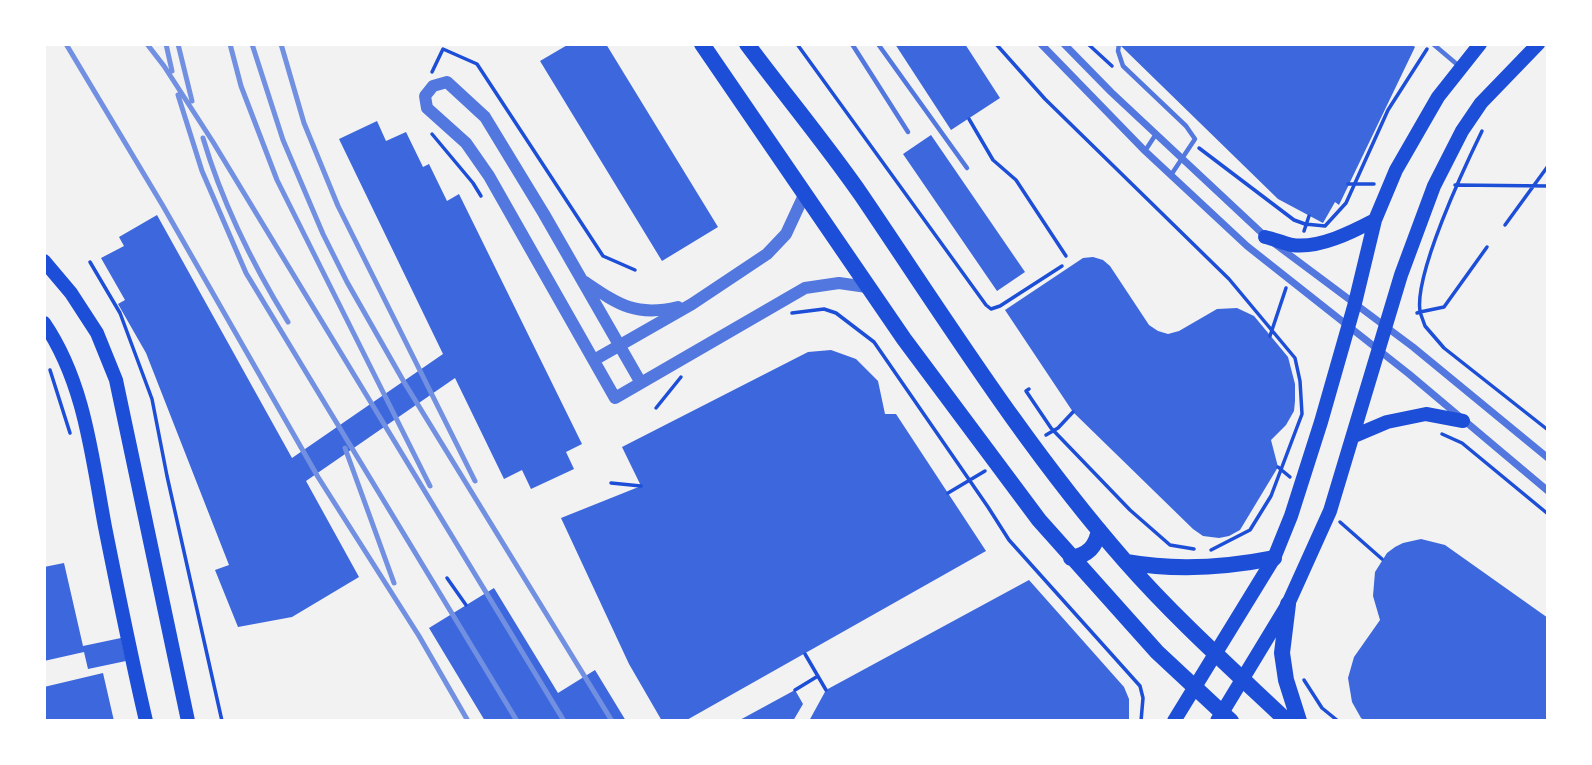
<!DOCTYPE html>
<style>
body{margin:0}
#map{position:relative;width:1592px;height:765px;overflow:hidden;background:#f2f2f2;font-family:Montserrat,sans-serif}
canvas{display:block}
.frame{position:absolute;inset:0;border:46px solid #fff;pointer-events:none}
</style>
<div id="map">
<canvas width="1592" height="765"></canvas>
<div class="frame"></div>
</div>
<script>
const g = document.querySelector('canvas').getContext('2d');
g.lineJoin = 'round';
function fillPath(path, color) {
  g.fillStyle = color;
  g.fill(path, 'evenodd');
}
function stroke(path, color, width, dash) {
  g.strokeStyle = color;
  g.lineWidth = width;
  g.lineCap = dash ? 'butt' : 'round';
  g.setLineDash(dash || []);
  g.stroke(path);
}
fillPath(new Path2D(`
 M 569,44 L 606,44 L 718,227 L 662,261 L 540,61 Z
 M 895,44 L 965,44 L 1000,98 L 951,130 Z
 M 1123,44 L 1411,44 L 1415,47 L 1339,205 L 1335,202 L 1323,223 L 1278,199 L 1121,46 Z
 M 377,121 L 386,141 L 406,132 L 423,167 L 429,164 L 447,201 L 459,194 L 582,444 L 566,452 L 574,469 L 531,489 L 522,470 L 504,479 L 455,378 L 306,481 L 359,577 L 292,617 L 238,627 L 215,570 L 229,565 L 146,353 L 118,304 L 125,300 L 101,258 L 124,246 L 119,237 L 157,215 L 292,458 L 443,354 L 339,139 Z
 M 931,135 L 1025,272 L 997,291 L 903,154 Z
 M 1093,257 L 1103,260 L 1110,266 L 1149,325 L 1158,331 L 1168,334 L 1179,331 L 1217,309 L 1237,308 L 1254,316 L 1288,357 L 1295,384 L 1295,401 L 1294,411 L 1286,425 L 1271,440 L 1278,467 L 1240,530 L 1229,536 L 1219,538 L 1203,536 L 1193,529 L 1073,412 L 1005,310 L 1083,258 Z
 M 831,350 L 856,359 L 878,381 L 885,414 L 896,414 L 986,551 L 685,721 L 662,721 L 629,664 L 561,518 L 641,486 L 622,447 L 808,352 Z
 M 1421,539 L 1445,545 L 1548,618 L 1548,721 L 1366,721 L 1361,718 L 1352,702 L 1348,678 L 1354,657 L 1380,620 L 1373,596 L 1375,572 L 1387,553 L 1395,547 L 1403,543 Z
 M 64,563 L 83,646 L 121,638 L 126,661 L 88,669 L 84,652 L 44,661 L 44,567 Z
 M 1029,580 L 1124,687 L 1129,699 L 1129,721 L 809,721 L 826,690 Z
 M 494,588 L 558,693 L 595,670 L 626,721 L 485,721 L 429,628 Z
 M 103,673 L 114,721 L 44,721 L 44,687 Z
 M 795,690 L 803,704 L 793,721 L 738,721 Z`), '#3d67dc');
stroke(new Path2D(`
 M 797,44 L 986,305 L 991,309 L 1000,306 L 1062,266
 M 996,44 L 1045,99 L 1229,279 L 1295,358 L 1300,381 L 1302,414 L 1271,496 L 1250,530 L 1211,550
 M 1088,44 L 1112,66
 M 432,72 L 443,49 L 477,64 L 603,256 L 635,270
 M 969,119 L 993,160 L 1016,180 L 1066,256
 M 432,134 L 473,183 L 481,196
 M 1199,148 L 1294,220 L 1305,224 L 1325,226 L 1346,203 L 1388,110 L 1427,49
 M 1348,184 L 1374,184
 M 1455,185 L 1548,186
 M 1505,225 L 1548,166
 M 1304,231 L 1309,216
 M 1487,247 L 1444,307 L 1420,312 L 1425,326 L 1444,348 L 1548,430
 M 90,262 L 120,313 L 152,399 L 167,476 L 222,721
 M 792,313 L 824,309 L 836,313 L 874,342 L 988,507 L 1009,540 L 1140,686 L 1143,698 L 1141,721
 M 1417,313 L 1420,312 C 1414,274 1464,168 1482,131
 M 1270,336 L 1286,288
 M 50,370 L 70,433
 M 1029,389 L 1026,391 L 1051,428 L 1130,510 L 1170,545 L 1194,549
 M 656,408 L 681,377
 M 1442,434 L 1462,443 L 1548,514
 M 1046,435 L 1058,428 L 1073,412
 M 1278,467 L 1290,477
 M 611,483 L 641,486
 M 948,493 L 985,471
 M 1340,522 L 1382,559
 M 447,578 L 466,605
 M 805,654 L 826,690
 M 1304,680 L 1322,708 L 1338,721
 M 795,690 L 818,676`), '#1d4ed8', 3.5);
stroke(new Path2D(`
 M 852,44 L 908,132
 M 878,44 L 967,168
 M 1119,44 L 1118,51 L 1123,66 L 1186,126 L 1195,139 L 1171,175
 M 1433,44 L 1459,66
 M 1145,151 L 1156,134`), '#5277de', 4.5);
stroke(new Path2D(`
 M 1041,44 L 1145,151 L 1247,246 L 1409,374 L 1548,491
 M 1064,44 L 1111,92 L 1266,237
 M 1275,244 L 1413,347 L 1548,458`), '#5277de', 7);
stroke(new Path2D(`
 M 585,282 C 619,305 636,317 678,307
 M 594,360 L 692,304 L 767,254 L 786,234 L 805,193
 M 641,383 L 544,214 L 485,117 L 447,82 L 433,86 L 425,96 L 427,108 L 466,143 L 489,176 L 615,398 L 805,288 L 839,283 L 867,287`), '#5277de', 12);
stroke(new Path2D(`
 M 1265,237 C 1274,239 1283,243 1292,245 C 1319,249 1352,232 1375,220
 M 44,261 L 71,293 L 97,333 L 116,380 L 188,721
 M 44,323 C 85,383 92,458 105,527 C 118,592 131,657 146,721
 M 1354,436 L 1387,422 L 1426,414 L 1463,421
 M 1174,721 L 1274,558 L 1291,516 L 1321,422 L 1355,303 L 1375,220 L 1396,170 L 1438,97 L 1480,44
 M 1217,721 L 1288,604 L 1330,511 L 1401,275 L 1434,186 L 1462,131 L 1481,103 L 1538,44`), '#1d4ed8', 14);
stroke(new Path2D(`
 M 702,44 L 904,339 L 1039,520 L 1157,652 L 1231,721
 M 747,44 C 785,95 826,144 862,196 C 946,320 1026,448 1125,561 C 1175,618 1232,669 1287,721
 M 1071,558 C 1088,555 1096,547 1099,530
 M 1126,562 C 1177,571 1224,568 1274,558
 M 1288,604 L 1282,653 L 1286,680 L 1299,721`), '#1d4ed8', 16);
stroke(new Path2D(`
 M 66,44 L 163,206 L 318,477 L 419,636 L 468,721
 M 147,44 L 164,66 L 213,142 L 564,721
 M 166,44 L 172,71
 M 178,44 L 192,101
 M 230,44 L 241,86 L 277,180 L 430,486
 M 252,44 L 283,140 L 323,234 L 347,282 L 404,382 L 612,721
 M 281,44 L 304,123 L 338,206 L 475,481
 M 178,95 L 202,171 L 246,273 L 517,721
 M 203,138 C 222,202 253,265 288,322
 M 345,448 L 394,583`), '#7290e2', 5);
</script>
